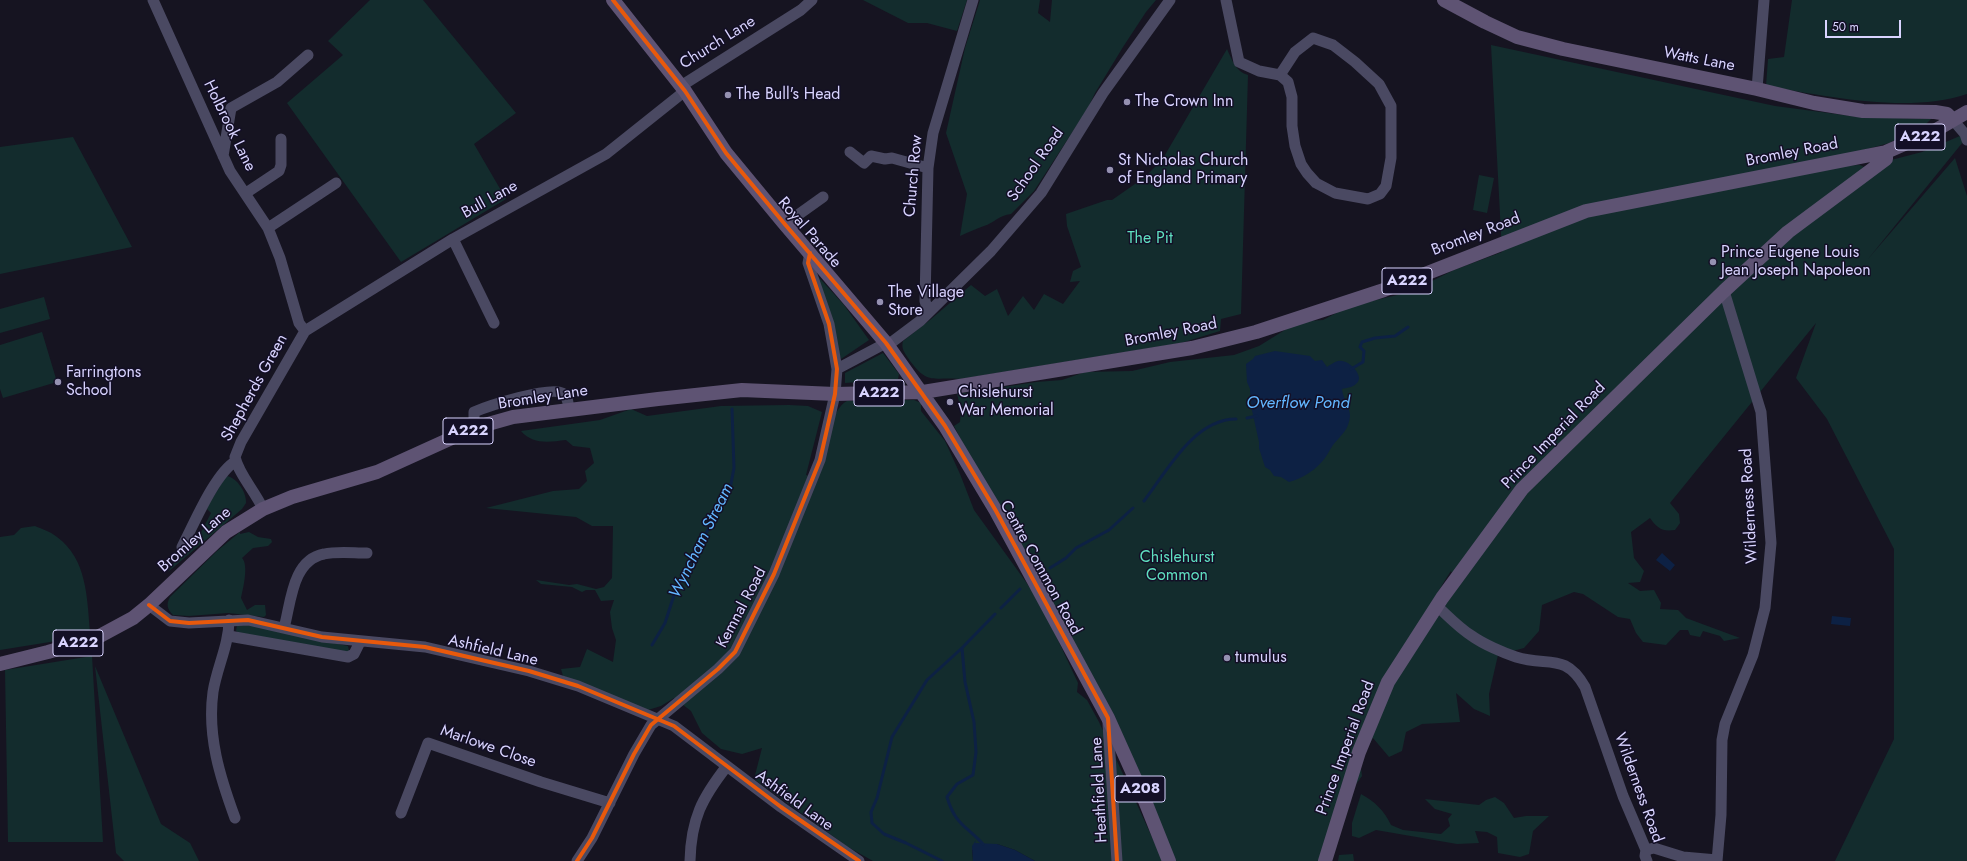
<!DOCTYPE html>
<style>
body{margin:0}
#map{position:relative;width:1967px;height:861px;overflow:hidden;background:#161421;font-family:Jost,sans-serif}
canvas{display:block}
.scale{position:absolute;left:1825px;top:20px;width:76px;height:18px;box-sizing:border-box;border:2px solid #d9d4ff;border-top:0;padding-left:5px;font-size:12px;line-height:14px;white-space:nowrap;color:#d9d4ff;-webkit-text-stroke:3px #130f26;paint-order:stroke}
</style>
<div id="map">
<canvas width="1967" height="861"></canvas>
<div class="scale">50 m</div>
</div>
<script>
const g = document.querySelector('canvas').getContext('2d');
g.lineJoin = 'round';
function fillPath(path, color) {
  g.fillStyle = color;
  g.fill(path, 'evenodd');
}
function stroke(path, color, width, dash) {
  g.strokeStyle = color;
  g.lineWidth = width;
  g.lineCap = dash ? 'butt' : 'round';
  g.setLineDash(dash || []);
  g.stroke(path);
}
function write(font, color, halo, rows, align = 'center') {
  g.font = font + ' Jost,sans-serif';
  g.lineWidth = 3;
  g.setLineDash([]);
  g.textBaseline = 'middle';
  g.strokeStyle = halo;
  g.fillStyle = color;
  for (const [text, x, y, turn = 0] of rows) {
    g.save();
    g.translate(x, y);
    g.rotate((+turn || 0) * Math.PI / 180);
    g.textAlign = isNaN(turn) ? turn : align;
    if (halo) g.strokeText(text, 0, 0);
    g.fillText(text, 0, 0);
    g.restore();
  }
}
fillPath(new Path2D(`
 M 370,0 L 423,0 L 516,113 L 474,144 L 506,199 L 401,262 L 287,103 L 343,55 L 328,41 Z
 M 863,0 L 967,0 L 957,31 L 927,23 L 908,23 Z
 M 980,0 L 1040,0 L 1038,13 L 1050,22 L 1052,0 L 1156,0 L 1146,12 L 1123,47 L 1095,93 L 1088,108 L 1034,191 L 1011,214 C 999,215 994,223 984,226 C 976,229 968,232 960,236 L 967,194 L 946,133 L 965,48 Z
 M 1792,0 L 1967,0 L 1967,94 C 1908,114 1826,96 1766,86 L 1768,59 L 1784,57 Z
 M 1491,45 L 1775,106 L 1859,117 L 1931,119 L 1926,124 L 1889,143 L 1817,163 L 1834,166 L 1860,165 L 1864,167 L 1922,152 L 1967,133 L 1967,137 L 1868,259 L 1955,158 L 1967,196 L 1967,861 L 1835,861 L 1894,739 L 1894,549 L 1827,419 L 1796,378 L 1816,323 L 1670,503 L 1679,514 L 1680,523 L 1675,530 C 1662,532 1657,528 1650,518 L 1631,532 L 1634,558 L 1644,571 L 1640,582 L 1628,583 L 1640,591 L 1654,590 L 1661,603 L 1660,609 L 1678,610 L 1686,618 L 1740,638 L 1724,641 L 1720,636 L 1703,631 L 1700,637 L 1690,635 L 1688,630 L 1680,630 L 1666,645 L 1643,642 L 1636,633 L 1630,619 L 1618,617 L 1583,594 L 1574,592 L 1542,605 L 1539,631 L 1524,648 L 1498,655 L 1489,694 L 1490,716 L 1474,709 L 1456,693 L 1460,722 L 1422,724 L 1406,732 L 1402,751 L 1389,757 L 1373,738 L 1360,761 L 1362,776 L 1354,787 L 1319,861 L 1170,861 L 1151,814 L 954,426 L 960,422 L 961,409 L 957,394 L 1036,382 L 1062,380 L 1085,372 L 1132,371 L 1170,362 L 1234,355 L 1259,346 L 1288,328 L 1308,321 L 1323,320 L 1342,310 L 1355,305 L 1410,292 L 1454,270 L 1502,252 ZM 1451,571 L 1454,577 L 1445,603 L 1447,618 L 1439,616 L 1434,618 C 1433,614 1431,609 1431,606 C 1431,603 1448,575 1451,571 Z
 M 1227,49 C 1232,60 1236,72 1248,75 L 1241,314 L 1221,319 L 1220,331 L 1181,343 L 960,379 C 931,377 927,385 908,358 C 904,352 901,348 903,341 L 930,320 L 971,285 L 985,296 L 997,289 L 1008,316 L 1023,296 L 1034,310 L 1044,294 L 1063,304 L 1080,281 L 1070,282 L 1073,271 L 1081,267 L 1067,226 L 1066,214 L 1107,200 L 1112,200 L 1145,177 L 1162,160 Z
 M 73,137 L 132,247 L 0,274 L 0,147 Z
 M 1479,175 L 1494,178 L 1487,213 L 1473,210 Z
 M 814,272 L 844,305 L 869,340 L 841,359 Z
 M 44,297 L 50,319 L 0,333 L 0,309 Z
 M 42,332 L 57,382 L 3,398 L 0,389 L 0,345 Z
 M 883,353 L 899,374 L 898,379 L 845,383 L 845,373 Z
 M 914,400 L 921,403 L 921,411 L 945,441 L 960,474 L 974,510 L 1026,582 L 1043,608 L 1078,683 L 1077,692 L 1087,700 L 1099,722 L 1163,861 L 1035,861 L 1015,850 L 997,844 L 972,850 L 973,861 L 873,861 L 848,847 L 754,779 L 762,748 L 742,754 L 721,749 L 702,733 L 691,711 L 674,698 L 661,706 L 648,710 L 563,676 L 561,669 L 580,667 L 587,649 L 613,662 L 616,640 L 612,628 L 610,612 L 614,600 L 601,601 L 595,590 L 586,590 L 582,592 L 572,587 L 541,584 L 536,580 L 569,585 L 577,584 L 596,589 L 604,587 L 612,578 L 613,526 L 592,526 L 576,517 L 486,508 L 553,491 L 579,489 L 587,481 L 585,471 L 594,463 L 590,448 L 573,446 L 566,440 C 549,442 533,445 521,431 L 600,420 L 631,409 L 647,416 L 721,406 L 789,405 L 808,406 L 822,412 L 806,475 L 814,477 C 820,459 831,408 847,401 Z
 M 226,476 C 237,477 247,493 246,503 L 242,509 L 168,572 L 185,546 L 188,543 L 195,544 L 211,513 L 207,509 L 208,506 Z
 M 35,526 C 42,529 51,532 57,537 C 87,559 87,597 90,632 L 50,642 L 0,650 L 0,537 L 14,535 L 21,528 Z
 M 240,532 L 240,534 L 249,532 L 258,537 L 271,539 L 272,542 L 268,546 L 253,548 L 242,558 C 249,565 243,589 241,598 L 247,610 L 255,605 L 265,605 L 266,615 L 264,617 L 228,613 L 189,616 L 173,615 C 167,609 166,604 170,597 L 217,551 Z
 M 237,625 L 256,626 L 343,645 L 348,646 L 349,651 L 347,653 L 239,633 L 236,631 Z
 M 92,656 L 103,842 L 8,842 L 5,670 Z
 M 95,666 L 161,824 L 190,843 L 199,861 L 124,861 L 116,853 Z
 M 1361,794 C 1375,802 1384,810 1391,825 L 1403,830 L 1441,834 L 1450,826 L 1448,819 L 1452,814 L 1435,809 L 1425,799 L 1479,805 L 1486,800 L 1495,797 L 1504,803 L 1514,818 L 1526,816 L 1549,816 L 1533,831 L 1529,854 L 1520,857 L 1498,853 L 1497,837 L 1487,832 L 1475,831 L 1479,843 L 1457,844 L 1376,830 L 1359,838 L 1352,836 L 1352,823 Z
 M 1353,854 L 1354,861 L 1338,861 L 1339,855 Z`), '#132c2d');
fillPath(new Path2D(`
 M 1275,351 L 1310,356 L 1315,361 L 1322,360 L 1327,367 C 1330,365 1334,362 1338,361 C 1348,358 1365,376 1357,383 C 1354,387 1346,388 1342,389 C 1343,399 1350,407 1350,416 C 1349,430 1341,435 1333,445 C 1330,449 1328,454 1325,458 C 1317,469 1302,479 1289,482 L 1281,477 L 1274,476 L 1270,470 L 1265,467 L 1259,448 L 1259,442 L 1251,406 L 1250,389 L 1247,382 L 1246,364 L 1253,359 L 1255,356 Z
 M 1662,553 L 1675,565 L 1670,571 L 1656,560 Z
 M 1832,616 L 1851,618 L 1850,626 L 1831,624 Z
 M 976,840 L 975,843 L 997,844 L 1015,850 L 1035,861 L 973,861 L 972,846 Z`), '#0d2144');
stroke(new Path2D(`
 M 1351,369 L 1363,362 L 1364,351 L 1360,347 L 1362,342 L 1375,338 L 1395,336 L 1408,327
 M 1247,418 L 1257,416
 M 1144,501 C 1167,471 1194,419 1236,419
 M 1050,568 L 1066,558 L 1076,548 L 1109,530 L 1133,508
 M 1001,608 L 1020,589
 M 652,645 L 665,623 L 676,589 L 730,489 L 734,468 L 732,409
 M 983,844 C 965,825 955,824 947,797 L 957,784 L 973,775 L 976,752 L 974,722 L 965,682 L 962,648 L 995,614
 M 942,861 L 906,843 L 884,834 L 872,823 L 871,812 L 877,798 L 892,737 L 927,680 L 962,648`), '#0d2144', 3);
stroke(new Path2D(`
 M 153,0 L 230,171 L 268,228 L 280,258 L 299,323 L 305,331
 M 1226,0 L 1239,62 L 1259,71 L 1280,75 L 1288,82 L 1292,97 L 1292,126 L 1295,146 L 1301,164 L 1307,173 L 1316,183 L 1335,193 L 1368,199 L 1380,194 L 1386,186 L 1391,158 L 1391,106 L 1379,84 L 1355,62 L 1333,45 L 1313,38 L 1295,52 L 1280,75
 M 681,86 L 801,10 L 812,0
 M 1757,89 L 1764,0
 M 1953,120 L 1965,134 L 1967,140
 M 850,152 L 864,163 L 871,156 L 885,159 L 892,158 L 928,168
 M 223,156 L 231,108 L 277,82 L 308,55
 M 246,193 L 279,171 L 281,165 L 281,139
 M 268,228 L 336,183
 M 788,229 L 798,221 L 795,217 L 823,197
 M 453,239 L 494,323
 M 928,311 L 925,301 L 928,168 L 933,133 L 973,0
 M 888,345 L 920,321 L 991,251 L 1041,193 L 1103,93 L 1170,0
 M 837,369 L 886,343
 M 474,428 L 474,412 C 488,406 550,386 562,393 C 568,396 568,403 569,409
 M 263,509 C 255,491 239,475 235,457 L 241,442 L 305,331 L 453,239 L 606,154 L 685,91
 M 182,547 C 194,524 215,473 236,461
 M 149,605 L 170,621 L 189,623 L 248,620 L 322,637 L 425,647 L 529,671 L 578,686 L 674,726 L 781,807 L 859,861
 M 1437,606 C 1448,616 1459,628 1472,636 C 1483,644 1504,653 1516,657 C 1548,667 1565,652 1585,687 L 1623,796 L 1646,850 L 1645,856 L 1647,861
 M 229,620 C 229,645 217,667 213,692 C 207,736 220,777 235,818
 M 284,628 C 291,603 292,560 324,554 C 337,551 353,553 367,553
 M 229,636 L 348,657 L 354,654 L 360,642
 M 1108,724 L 1117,861
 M 401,813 L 428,743 L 541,782 L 610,803
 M 1646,850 L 1654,848 L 1683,857 L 1717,860
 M 577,861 L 592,838 L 634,754 L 651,725 L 718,669 L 735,652 L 774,574 L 820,460 L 835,394 L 837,369 L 829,324 L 808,263 L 810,253
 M 690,861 C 691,819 702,798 727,766
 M 1717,861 L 1721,815 L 1722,740 L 1725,724 L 1753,655 L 1765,608 L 1771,543 L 1761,412 L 1724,291`), '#4a4962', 11);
stroke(new Path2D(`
 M 613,0 L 685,91 L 726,153 L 783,222 L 886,343 L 945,426 L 996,511 L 1108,718 L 1143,796 L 1169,861
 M 1444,0 L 1485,22 L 1517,37 L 1563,49 L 1757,89 L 1814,103 L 1863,111 L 1935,112 L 1947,114 L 1953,120
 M 0,664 L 48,652 L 96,638 L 133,618 L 149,605 L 226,532 L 263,509 L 292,497 L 377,472 L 474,428 L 513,417 L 658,399 L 742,390 L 835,394 L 923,392 L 1192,348 L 1256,332 L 1384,290 L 1586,211 L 1886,152 L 1936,130 L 1967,112
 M 1325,861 L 1359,752 L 1388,682 L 1442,598 L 1522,489 L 1724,291 L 1788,232 L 1886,159 L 1886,152`), '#5e5373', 14);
stroke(new Path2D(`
 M 613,0 L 685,91 L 726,153 L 783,222 L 886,343 L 945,426 L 996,511 L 1108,718 L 1117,861
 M 149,605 L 170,621 L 189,623 L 248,620 L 322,637 L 425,647 L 529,671 L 578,686 L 674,726 L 781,807 L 859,861
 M 577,861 L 592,838 L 634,754 L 651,725 L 718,669 L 735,652 L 774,574 L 820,460 L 835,394 L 837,369 L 829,324 L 808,263 L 810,253`), '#e8590c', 4);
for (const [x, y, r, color] of [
 [728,95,4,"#9591b1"],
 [1127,102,4,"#9591b1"],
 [1110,170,4,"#9591b1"],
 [1713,262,4,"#9591b1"],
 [880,302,4,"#9591b1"],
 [58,382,4,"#9591b1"],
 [950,402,4,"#9591b1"],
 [1227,658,4,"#9591b1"]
]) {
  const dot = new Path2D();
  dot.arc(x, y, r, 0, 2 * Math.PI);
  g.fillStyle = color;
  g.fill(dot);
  stroke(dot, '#130f26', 1.5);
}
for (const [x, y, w] of [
 [1920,137,50],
 [1407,281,50],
 [879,393,50],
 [468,431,50],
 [78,643,50],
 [1140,789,50]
]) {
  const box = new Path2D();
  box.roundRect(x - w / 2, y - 13, w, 26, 3);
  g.fillStyle = '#130f26';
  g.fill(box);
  stroke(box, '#d9d4ff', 1);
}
write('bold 15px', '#d9d4ff', null, [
 ["A222",1920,137],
 ["A222",1407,281],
 ["A222",879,393],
 ["A222",468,431],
 ["A222",78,643],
 ["A208",1140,789]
]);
write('16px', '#d9d4ff', '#130f26', [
 ["Church Lane",718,43,-32],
 ["Watts Lane",1699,60,11],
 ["Holbrook Lane",229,126,64],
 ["Bromley Road",1792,153,-11],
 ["School Road",1036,165,-55],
 ["Church Row",914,176,-85],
 ["Bull Lane",490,200,-29],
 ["Royal Parade",809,233,49],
 ["Bromley Road",1476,235,-21],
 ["Bromley Road",1171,333,-11],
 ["Shepherds Green",255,388,-61],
 ["Bromley Lane",543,398,-9],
 ["Prince Imperial Road",1554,436,-46],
 ["Wilderness Road",1750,506,-93],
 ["Bromley Lane",195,540,-41],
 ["Centre Common Road",1040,568,61],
 ["Kemnal Road",742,608,-62],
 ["Ashfield Lane",493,651,13],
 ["Marlowe Close",488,747,19],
 ["Prince Imperial Road",1346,748,-70],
 ["Wilderness Road",1638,788,70],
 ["Heathfield Lane",1100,790,-93],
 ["Ashfield Lane",794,801,36]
]);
write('16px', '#d9d4ff', '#130f26', [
 ["The Bull's Head",736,95],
 ["The Crown Inn",1135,102],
 ["St Nicholas Church",1118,161],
 ["of England Primary",1118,179],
 ["Prince Eugene Louis",1721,253],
 ["Jean Joseph Napoleon",1721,271],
 ["The Village",888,293],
 ["Store",888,311],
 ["Farringtons",66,373],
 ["School",66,391],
 ["Chislehurst",958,393],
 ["War Memorial",958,411],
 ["tumulus",1235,658]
], 'left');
write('16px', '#5fe0c0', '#130f26', [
 ["The Pit",1150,239],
 ["Chislehurst",1177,558],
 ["Common",1177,576]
]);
write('italic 17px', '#62b6ff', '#130f26', [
 ["Overflow Pond",1298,404],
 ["Wyncham Stream",702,541,-64]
]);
</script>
